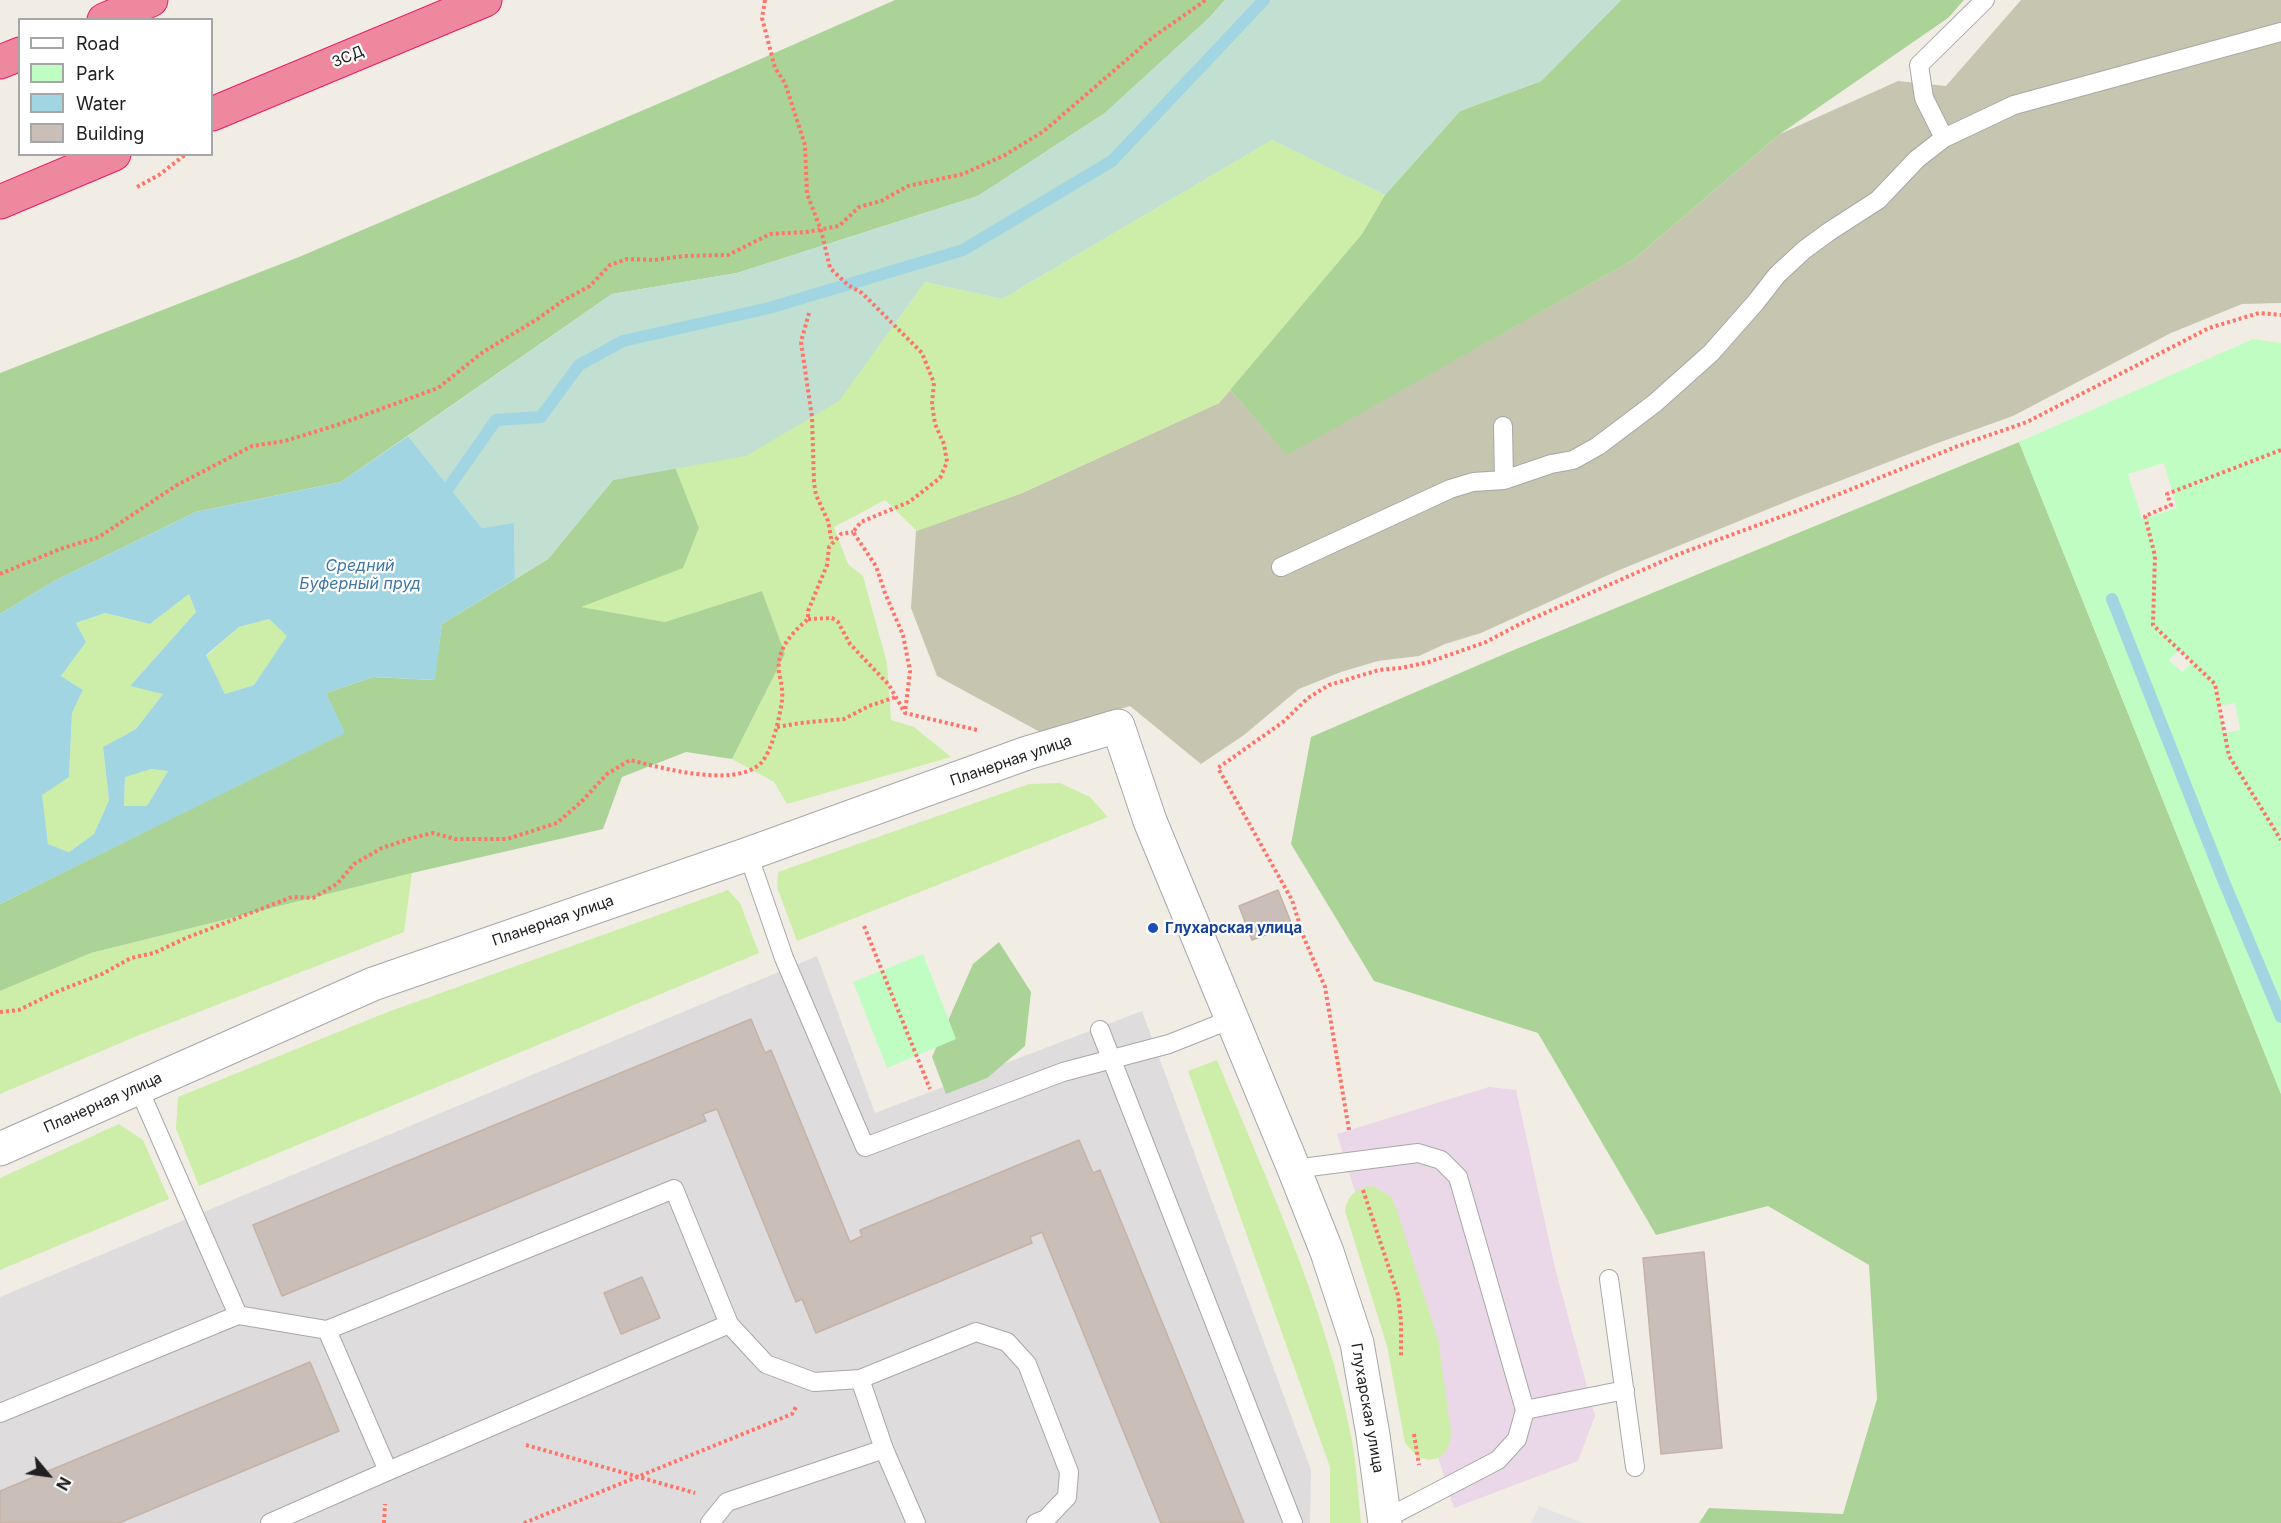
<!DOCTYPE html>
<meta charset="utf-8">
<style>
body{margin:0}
#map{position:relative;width:2281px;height:1523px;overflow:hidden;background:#f1ede5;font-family:Inter,sans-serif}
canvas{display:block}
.legend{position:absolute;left:18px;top:18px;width:195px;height:138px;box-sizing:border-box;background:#fff;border:2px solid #a6a6a6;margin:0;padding:8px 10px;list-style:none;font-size:18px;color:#202020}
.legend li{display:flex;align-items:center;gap:12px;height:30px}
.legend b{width:30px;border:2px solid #a6a6a6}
.north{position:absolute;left:18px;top:1445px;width:60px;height:60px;-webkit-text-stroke:4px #fff;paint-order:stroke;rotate:119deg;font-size:16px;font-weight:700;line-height:24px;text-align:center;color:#202020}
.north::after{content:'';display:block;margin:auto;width:21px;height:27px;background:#202020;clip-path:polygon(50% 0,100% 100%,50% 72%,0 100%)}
</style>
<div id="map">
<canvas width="2281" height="1523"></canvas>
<ul class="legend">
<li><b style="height:8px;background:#fff"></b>Road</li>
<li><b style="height:16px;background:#c0fdc2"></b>Park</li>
<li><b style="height:16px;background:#a2d5e2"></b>Water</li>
<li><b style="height:16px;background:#c9bfb8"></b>Building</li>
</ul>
<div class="north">N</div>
</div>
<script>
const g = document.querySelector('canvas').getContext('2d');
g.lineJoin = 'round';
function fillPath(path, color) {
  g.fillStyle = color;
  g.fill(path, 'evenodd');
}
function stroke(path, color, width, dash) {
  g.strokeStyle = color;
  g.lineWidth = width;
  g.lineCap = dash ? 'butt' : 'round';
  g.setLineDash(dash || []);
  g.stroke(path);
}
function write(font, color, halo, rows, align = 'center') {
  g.font = font + ' Inter,sans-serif';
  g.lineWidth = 4.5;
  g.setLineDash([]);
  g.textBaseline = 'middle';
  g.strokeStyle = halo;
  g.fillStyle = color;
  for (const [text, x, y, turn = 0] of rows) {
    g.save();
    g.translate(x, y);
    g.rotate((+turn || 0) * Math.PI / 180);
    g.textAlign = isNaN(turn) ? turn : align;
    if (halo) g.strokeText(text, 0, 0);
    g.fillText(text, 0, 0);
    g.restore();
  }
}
fillPath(new Path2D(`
 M 817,956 L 875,1113 L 1142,1011 L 1311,1470 L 1310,1523 L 0,1523 L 0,1297 Z`), '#dedcdc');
fillPath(new Path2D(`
 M 1489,1087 L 1516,1090 L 1555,1268 L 1595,1416 L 1578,1461 L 1454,1508 L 1337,1134 Z`), '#ead7e7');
fillPath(new Path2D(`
 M 2021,0 L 2281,0 L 2281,303 L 2242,304 L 2171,333 L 2013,416 L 1935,444 L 1793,499 L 1617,571 L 1481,633 L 1445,644 L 1419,656 L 1378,661 L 1341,672 L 1299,689 L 1244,735 L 1201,764 L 1130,706 L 1069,725 L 1040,732 L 937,676 L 911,608 L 916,531 L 1022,493 L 1219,403 L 1230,390 L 1287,454 L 1633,260 L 1780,134 L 1898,81 L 1946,86 Z`), '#c6c6b0');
fillPath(new Path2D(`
 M 1272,140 L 1385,195 L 1362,234 L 1219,403 L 1022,493 L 917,531 L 885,500 L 834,527 L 848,564 L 863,576 L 887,663 L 891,720 L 914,727 L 951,757 L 787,804 L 774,782 L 732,759 L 785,654 L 762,591 L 665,622 L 579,607 L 683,567 L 699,528 L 675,467 L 746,456 L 894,325 L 925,282 L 1002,299 Z
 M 189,594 L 196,612 L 130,686 L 164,693 L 136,729 L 103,747 L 109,800 L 94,834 L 69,852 L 48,844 L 41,795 L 69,776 L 72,713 L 83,690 L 61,676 L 86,642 L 76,623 L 105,613 L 150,624 Z
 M 269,619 L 288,636 L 254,685 L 225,694 L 206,656 L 239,627 Z
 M 151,769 L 168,771 L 147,806 L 124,806 L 125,776 Z
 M 1060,783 L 1090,797 L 1108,817 L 797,941 L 777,887 L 778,872 L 1029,784 Z
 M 412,873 L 404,932 L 137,1036 L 0,1094 L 0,991 L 91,953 Z
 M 728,890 L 740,903 L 759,953 L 199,1186 L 176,1129 L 178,1097 L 385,1013 Z
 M 1217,1060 C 1268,1184 1327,1308 1352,1441 C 1357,1468 1358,1496 1361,1523 L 1330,1523 L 1330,1467 L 1188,1071 Z
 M 119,1124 L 143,1140 L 169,1199 L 0,1270 L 0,1178 Z
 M 1373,1186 L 1390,1196 L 1395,1205 L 1438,1339 L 1451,1432 L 1450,1442 L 1446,1451 L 1439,1458 L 1429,1460 L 1418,1457 L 1405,1443 L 1387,1346 L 1345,1211 C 1348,1194 1356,1189 1373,1186 Z`), '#cdeea8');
fillPath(new Path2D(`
 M 895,0 L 1225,0 L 1209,18 L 1105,113 L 978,196 L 737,273 L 612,294 L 341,482 L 196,512 L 54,581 L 0,614 L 0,373 L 299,257 L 681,94 Z
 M 1621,0 L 1964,0 L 1948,18 L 1780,134 L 1633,260 L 1287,455 L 1230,390 L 1362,234 L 1385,195 L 1460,111 L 1541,81 Z
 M 2019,442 L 2281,1094 L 2281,1523 L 1699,1523 L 1709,1508 L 1843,1514 L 1877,1399 L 1869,1265 L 1768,1206 L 1656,1235 L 1538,1033 L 1374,981 L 1291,844 L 1311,737 L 1509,652 Z
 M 675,467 L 699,528 L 683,568 L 581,607 L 665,622 L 762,591 L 785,654 L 732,759 L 686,752 L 622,777 L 603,829 L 412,873 L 91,953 L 0,991 L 0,904 L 344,733 L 326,693 L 373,677 L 434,680 L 442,624 L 548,559 L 613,480 Z
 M 999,942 L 1031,992 L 1025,1046 L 987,1078 L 946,1094 L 932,1057 L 973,964 Z`), '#abd397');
fillPath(new Path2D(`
 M 1225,0 L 1621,0 L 1541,81 L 1460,111 L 1385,195 L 1272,140 L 1002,299 L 925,282 L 839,401 L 746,456 L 613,480 L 548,559 L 515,579 L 514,524 L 482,528 L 408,436 L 612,294 L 737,273 L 978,196 L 1105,113 L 1209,18 Z`), '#c1e0d1');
fillPath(new Path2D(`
 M 2253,339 L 2281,343 L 2281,1094 L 2019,442 ZM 2164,463 L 2177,508 L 2142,519 L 2128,474 ZM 2179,650 L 2192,663 L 2182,672 L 2169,660 ZM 2235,703 L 2240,730 L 2224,733 L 2218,706 Z
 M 923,954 L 956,1039 L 887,1068 L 853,982 Z`), '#c0fdc2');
fillPath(new Path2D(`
 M 1539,1506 L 1583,1523 L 1531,1523 Z`), '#e4e4e4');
fillPath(new Path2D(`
 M 408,436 L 482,528 L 514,523 L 515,579 L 442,624 L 435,680 L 373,677 L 326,693 L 345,733 L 0,904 L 0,614 L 54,581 L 196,512 L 341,482 ZM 189,594 L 196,612 L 130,686 L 163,694 L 136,729 L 103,747 L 109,800 L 94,834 L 69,852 L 48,844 L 42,795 L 69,777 L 72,713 L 83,690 L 61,676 L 86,642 L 76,623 L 105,613 L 150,624 ZM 269,619 L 287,636 L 254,685 L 225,694 L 206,655 L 239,627 ZM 151,769 L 168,771 L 147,806 L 124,806 L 125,777 Z`), '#a2d5e2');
stroke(new Path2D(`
 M 449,487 L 496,420 L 541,417 L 579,365 L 623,341 L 769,308 L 963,250 L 1112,161 L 1264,0
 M 2112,599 L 2224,882 L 2281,1017`), '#a2d5e2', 12);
const building = new Path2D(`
 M 1278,890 L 1292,925 L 1252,940 L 1239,906 Z
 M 751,1019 L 765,1053 L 771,1050 L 850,1242 L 862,1236 L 860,1230 L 1079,1140 L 1093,1173 L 1100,1170 L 1244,1523 L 1161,1523 L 1042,1232 L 1030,1237 L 1032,1243 L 816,1333 L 802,1299 L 796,1302 L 717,1109 L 703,1114 L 706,1121 L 282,1296 L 253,1225 Z
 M 1704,1252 L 1722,1448 L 1661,1454 L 1643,1258 Z
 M 642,1277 L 660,1318 L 621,1334 L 604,1293 Z
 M 310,1362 L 339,1431 L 119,1523 L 0,1523 L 0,1491 Z`);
fillPath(building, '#c9bfb8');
stroke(building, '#c4b2a6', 1.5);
const lane = new Path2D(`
 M 1944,138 L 2014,105 L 2281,32
 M 1503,426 L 1504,480
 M 1281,567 L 1450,489 L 1473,482 L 1504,480 L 1551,464 L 1573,460 L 1598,446 L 1655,403 L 1711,353 L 1756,302 L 1777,275 L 1804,250 L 1830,231 L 1878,200 L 1917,159 L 1944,138 L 1924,98 L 1919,65 L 1985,0
 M 748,854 L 784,958 L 865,1147 L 1063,1072 L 1169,1044 L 1232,1019
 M 1100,1030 L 1293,1523
 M 138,1087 L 238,1315 L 327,1330 L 388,1471 L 270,1523
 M 1294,1169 L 1418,1153 L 1441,1160 L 1458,1177 L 1525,1410 L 1517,1439 L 1498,1460 L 1385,1519
 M 1609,1279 L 1635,1467
 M 327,1330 L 674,1189 L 729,1324 L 766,1364 L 814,1382 L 860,1379 L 884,1449 L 916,1523
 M 860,1379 L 976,1332 L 1007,1342 L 1027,1364 L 1069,1472 L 1067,1497 L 1046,1519 L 1036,1523
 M 1525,1410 L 1625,1390
 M 0,1413 L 238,1315
 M 388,1471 L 729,1324
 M 710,1523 L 727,1502 L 884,1449`);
const street = new Path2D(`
 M 0,1149 L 373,984 L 748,854 L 1027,753 L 1118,726 L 1150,821 L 1294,1169 L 1327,1252 L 1357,1343 L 1373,1435 L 1385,1523`);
const highway = new Path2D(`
 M 104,20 L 151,0
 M 0,62 L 20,54
 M 212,114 L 485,0
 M 0,202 L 114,154`);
stroke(lane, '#a7a7a7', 20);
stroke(street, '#a7a7a7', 35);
stroke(highway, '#e81967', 35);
stroke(new Path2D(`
 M 765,0 L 762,18 L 775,68 L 785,83 L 805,145 L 807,194 L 821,230 L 830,268 L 848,285 L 862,293 L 922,353 L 934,383 L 932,404 L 935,424 L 944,444 L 947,462 L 940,478 L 909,502 L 861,522 L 853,532 L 876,566 L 885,593 L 903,635 L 910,671 L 905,713
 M 137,187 L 159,175 L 186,154
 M 809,313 L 801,342 L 812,417 L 814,483 L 816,495 L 828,521 L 832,543
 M 2281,450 L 2167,494 L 2171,505 L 2145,516 L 2155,556 L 2153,625 L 2215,684 L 2229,756 L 2281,840
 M 0,574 L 60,549 L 99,537 L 177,485 L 252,446 L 285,441 L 340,424 L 438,388 L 483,352 L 539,318 L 564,300 L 590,286 L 610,265 L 627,259 L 654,260 L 684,256 L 728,255 L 770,234 L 807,232 L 839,226 L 859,207 L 881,201 L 908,186 L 963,174 L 1005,155 L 1044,131 L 1153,37 L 1206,0
 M 808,619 L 832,618 L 838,622 L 850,644 L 889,685 L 905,713 L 977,730
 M 777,727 L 800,723 L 844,719 L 869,706 L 896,697
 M 864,926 L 930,1089
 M 0,1012 L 19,1010 L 56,992 L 102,974 L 131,958 L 154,953 L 186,938 L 292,897 L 313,898 L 337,884 L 354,864 L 382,848 L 412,838 L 433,833 L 455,839 L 507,839 L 557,823 L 581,802 L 607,774 L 630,760 C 662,768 733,788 760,764 C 772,753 780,716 782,700 C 783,690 781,682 779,673 C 776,649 792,633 808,619 L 808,611 L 827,565 L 829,547 L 841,534 L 853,532
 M 1349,1130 L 1325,987 L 1304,938 L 1292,900 L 1218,768 L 1283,722 L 1308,698 L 1329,685 L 1379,670 L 1401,668 L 1429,662 L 1486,642 L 1520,624 L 1679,554 L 1802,509 L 1958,446 L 2027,422 L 2209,328 L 2259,313 L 2281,315
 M 1363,1190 L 1398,1295 L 1401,1321 L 1401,1357
 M 1414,1434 L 1419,1465
 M 526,1445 L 695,1493
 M 384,1523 L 385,1504
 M 524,1523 L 792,1414 L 796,1407`), '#ff7368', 4, [3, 3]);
stroke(lane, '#fff', 18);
stroke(street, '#fff', 33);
stroke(highway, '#ee889e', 33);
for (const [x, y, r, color] of [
 [1153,928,6,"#1a4fb4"]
]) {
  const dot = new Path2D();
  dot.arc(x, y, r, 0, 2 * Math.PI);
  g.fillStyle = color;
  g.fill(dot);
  stroke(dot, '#fff', 2);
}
write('15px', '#202020', '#fff', [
 ["ЗСД",348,57,-23],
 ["Планерная улица",1011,761,-19],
 ["Планерная улица",553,921,-19],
 ["Планерная улица",103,1103,-24],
 ["Глухарская улица",1367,1408,80]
]);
write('bold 15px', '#164399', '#fff', [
 ["Глухарская улица",1165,928]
], 'left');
write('italic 16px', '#3f76a6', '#fff', [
 ["Средний",360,566],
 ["Буферный пруд",360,584]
]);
</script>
